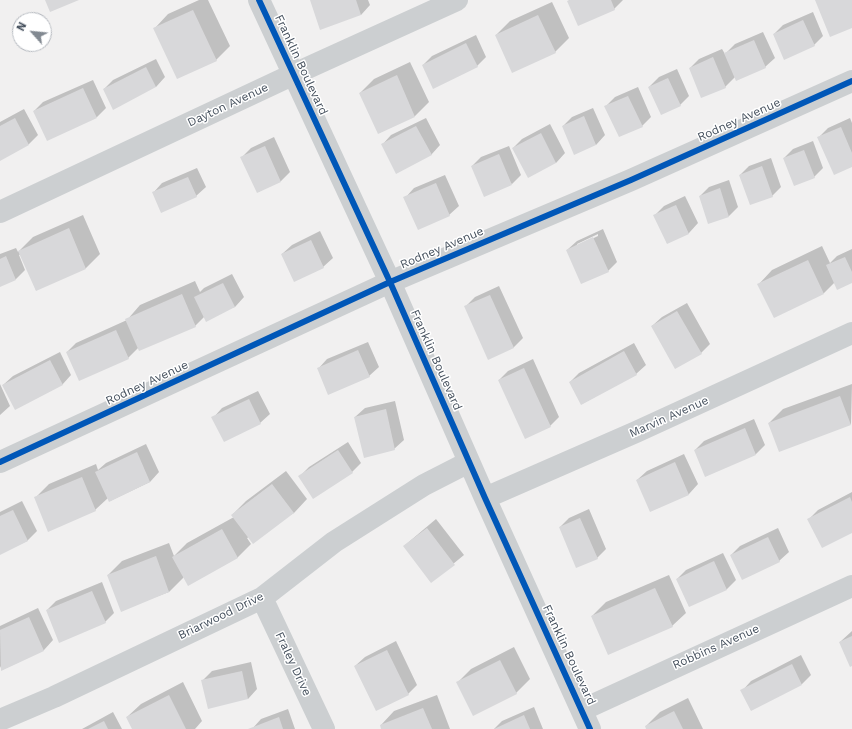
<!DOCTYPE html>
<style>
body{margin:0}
#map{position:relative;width:852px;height:729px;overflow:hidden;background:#f1f0f0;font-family:"Work Sans",sans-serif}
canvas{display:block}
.north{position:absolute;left:12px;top:12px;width:40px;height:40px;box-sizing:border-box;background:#fff;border:1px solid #b5b9bf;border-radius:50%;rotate:297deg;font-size:11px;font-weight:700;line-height:16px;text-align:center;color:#46515e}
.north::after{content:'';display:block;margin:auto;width:14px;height:18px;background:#828991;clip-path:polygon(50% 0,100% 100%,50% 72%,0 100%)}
</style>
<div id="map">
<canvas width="852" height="729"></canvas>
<div class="north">N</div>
</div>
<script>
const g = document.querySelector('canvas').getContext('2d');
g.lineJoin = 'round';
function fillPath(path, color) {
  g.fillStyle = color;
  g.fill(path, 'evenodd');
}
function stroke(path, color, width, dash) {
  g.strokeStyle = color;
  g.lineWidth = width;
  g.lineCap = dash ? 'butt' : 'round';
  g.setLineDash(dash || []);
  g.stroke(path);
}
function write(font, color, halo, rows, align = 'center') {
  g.font = font + ' "Work Sans",sans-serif';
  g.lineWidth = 3;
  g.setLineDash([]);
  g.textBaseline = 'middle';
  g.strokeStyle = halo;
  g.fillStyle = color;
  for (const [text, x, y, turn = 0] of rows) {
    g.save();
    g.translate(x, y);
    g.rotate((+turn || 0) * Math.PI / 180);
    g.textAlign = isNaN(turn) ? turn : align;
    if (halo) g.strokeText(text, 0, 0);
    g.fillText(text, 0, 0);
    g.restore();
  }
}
fillPath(new Path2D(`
 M 199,0 L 208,0 L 230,46 L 216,60 L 155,28 L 168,14 Z
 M 311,0 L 368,0 L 370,5 L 361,15 Z
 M 570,0 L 623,0 L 614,9 L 568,1 Z
 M 552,2 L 569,38 L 555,52 L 496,35 L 510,21 Z
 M 813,12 L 823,36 L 814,45 L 774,34 L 783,25 Z
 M 763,32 L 775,58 L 765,67 L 735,77 L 725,87 L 690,68 L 699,59 L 722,49 L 725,54 L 735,44 Z
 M 476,35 L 486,57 L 477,66 L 423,65 L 432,56 Z
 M 156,59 L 165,77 L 156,87 L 104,89 L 113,80 Z
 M 410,62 L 429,102 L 415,116 L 379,133 L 360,93 L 374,79 Z
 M 677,69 L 689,96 L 680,105 L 649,87 L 659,77 Z
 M 93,80 L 106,108 L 97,117 L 34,111 L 43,102 Z
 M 638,87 L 651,117 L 642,126 L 606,106 L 615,97 Z
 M 593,108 L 605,135 L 596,145 L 563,126 L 572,117 Z
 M 24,109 L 38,135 L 29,144 L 0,160 L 0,122 Z
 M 426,118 L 440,145 L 431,155 L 382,145 L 391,135 Z
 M 850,118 L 852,123 L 852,166 L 819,137 L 828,128 Z
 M 550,124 L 565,153 L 556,163 L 513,148 L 522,139 Z
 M 274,137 L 290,172 L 281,181 L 258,192 L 242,157 L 251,148 Z
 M 813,141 L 823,168 L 814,177 L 784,158 L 793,149 Z
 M 509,146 L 521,175 L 512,184 L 472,166 L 481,157 Z
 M 771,158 L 781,187 L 772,196 L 740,175 L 749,166 Z
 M 197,168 L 206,187 L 196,196 L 153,193 L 162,183 Z
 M 445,175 L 459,206 L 449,215 L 405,198 L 414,188 Z
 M 729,180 L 738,207 L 729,216 L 709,223 L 700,196 L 709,187 Z
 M 685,196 L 698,223 L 689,233 L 667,243 L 655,215 L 664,206 Z
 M 83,215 L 100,254 L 86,268 L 36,290 L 21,254 L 19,255 L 25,270 L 16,279 L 0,286 L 0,254 L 16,248 L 18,252 L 33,237 Z
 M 603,229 L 617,262 L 608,271 L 567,250 L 577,241 ZM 598,234 L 598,236 L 577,246 L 577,244 Z
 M 320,231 L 333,258 L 323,267 L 282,254 L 292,245 Z
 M 822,246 L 830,263 L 837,256 L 852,249 L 852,282 L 835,282 L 824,293 L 774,317 L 759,284 L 772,270 Z
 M 232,274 L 244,297 L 235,307 L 204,317 L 195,326 L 138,348 L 128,358 L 67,352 L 76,343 L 127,320 L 140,305 L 195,281 L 200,292 L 204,288 Z
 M 499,286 L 523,338 L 513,348 L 465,307 L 475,297 Z
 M 687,303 L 710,344 L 701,353 L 652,326 L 662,317 Z
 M 368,342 L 379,367 L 369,376 L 318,369 L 327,359 Z
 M 634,343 L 646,365 L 636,374 L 582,404 L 570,382 L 579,373 Z
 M 60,352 L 71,375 L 62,385 L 3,385 L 13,376 Z
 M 533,359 L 559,417 L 550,426 L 499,380 L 508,371 Z
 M 0,384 L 10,406 L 0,415 Z
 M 852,384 L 851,424 L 769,423 L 783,409 Z
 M 258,391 L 270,414 L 260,423 L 213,418 L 222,408 Z
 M 395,401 L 404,440 L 394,449 L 355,417 L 365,408 Z
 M 754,419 L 765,445 L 756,454 L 706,476 L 695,450 L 704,441 Z
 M 348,442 L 361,463 L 352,472 L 300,476 L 309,467 Z
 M 146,444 L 159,472 L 150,482 L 110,501 L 108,498 L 95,510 L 35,498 L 49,484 L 96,464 L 98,470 L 106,463 Z
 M 684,454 L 698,484 L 689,494 L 651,511 L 637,480 L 647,471 Z
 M 286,471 L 307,499 L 294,513 L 247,538 L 251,544 L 237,558 L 184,577 L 169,592 L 121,610 L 108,575 L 122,561 L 169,543 L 174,556 L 187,543 L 234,517 L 232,515 L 246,501 Z
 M 852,492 L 852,532 L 809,519 L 818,510 Z
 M 22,501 L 37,531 L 27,541 L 0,554 L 0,512 Z
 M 589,509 L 606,549 L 597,558 L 560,527 L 569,518 Z
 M 436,519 L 464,555 L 431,582 L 404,546 Z
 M 778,528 L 789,552 L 779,561 L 731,555 L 740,546 Z
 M 723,553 L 736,580 L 727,589 L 689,606 L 677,579 L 686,570 Z
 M 669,575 L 686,613 L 672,626 L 592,616 L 606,602 Z
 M 102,582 L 114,613 L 105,622 L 47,610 L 56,601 Z
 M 38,608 L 53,640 L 44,650 L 2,670 L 0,666 L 0,626 Z
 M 852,631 L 852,665 L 840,642 Z
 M 396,641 L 417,685 L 408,694 L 355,666 L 365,657 Z
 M 514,647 L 530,679 L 516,693 L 457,683 L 471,669 Z
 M 801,655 L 811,675 L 802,684 L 751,710 L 742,691 L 751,681 Z
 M 251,662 L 257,689 L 248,699 L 202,681 L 212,671 Z
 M 183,682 L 202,721 L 195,729 L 133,729 L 127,717 L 141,704 Z
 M 437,695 L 450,729 L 382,729 L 381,725 L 394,711 Z
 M 688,698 L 703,729 L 647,729 L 646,726 L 660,712 Z
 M 534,707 L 543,729 L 494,729 L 502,721 Z
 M 288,709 L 295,729 L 252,729 L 261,719 Z
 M 113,712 L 122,729 L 82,729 Z`), '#0003');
fillPath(new Path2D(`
 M 45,0 L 79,0 L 50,12 Z
 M 310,0 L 356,0 L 361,15 L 320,30 Z
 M 570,0 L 611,0 L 615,10 L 578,26 L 567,1 Z
 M 815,0 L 852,0 L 852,28 L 830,37 Z
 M 193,10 L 217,61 L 177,79 L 153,28 Z
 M 538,15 L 556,53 L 512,73 L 495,35 Z
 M 803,20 L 815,46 L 784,60 L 773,34 Z
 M 754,40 L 766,68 L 736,81 L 724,53 Z
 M 466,43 L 478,67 L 433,89 L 422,65 Z
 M 713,57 L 726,88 L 701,98 L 689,68 Z
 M 146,67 L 156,87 L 113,110 L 103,89 Z
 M 397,75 L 415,117 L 378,134 L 359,93 Z
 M 668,78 L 681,106 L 661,115 L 648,87 Z
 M 83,88 L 97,118 L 47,141 L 33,111 Z
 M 628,96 L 643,127 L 619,137 L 604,106 Z
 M 584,116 L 596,145 L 574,155 L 562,126 Z
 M 15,118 L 29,145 L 0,161 L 0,126 Z
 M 416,126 L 432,155 L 396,174 L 381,144 Z
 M 841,127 L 852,153 L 852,167 L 834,175 L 817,137 Z
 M 541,133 L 556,163 L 528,178 L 512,148 Z
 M 265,146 L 281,182 L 257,193 L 240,157 Z
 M 804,150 L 815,178 L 794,186 L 783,158 Z
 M 499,154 L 512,185 L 484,197 L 471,166 Z
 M 762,166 L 773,197 L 750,205 L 739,175 Z
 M 188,177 L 197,197 L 161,213 L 152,192 Z
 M 436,183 L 450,216 L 418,230 L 403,197 Z
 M 720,188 L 729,217 L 708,224 L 699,196 Z
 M 676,205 L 689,234 L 667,244 L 653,215 Z
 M 69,228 L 86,269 L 36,291 L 18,251 Z
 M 593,237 L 609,272 L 581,284 L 566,250 Z
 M 311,240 L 324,268 L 294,282 L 281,254 Z
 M 6,256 L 16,280 L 0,287 L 0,259 Z
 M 845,257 L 852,272 L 852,283 L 837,290 L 826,265 Z
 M 808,260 L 824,294 L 774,318 L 757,284 Z
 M 223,283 L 235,307 L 206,322 L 194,297 Z
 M 182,294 L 196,327 L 139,351 L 125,319 Z
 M 490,295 L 514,348 L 488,360 L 464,306 Z
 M 677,311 L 702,354 L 675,369 L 651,326 Z
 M 116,330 L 129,359 L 79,381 L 66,352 Z
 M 358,350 L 370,377 L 328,395 L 317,368 Z
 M 624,351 L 637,375 L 581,405 L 569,382 Z
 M 50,360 L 63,385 L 15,410 L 2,385 Z
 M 524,368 L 551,427 L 525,439 L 498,380 Z
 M 840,396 L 851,425 L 779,452 L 768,423 Z
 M 249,399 L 261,424 L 224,442 L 211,417 Z
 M 386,409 L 395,450 L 364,458 L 354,417 Z
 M 745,428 L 756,455 L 705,477 L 694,450 Z
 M 338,450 L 353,473 L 313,499 L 298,476 Z
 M 137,452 L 150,482 L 109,502 L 95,472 Z
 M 675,462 L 689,495 L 650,512 L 636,480 Z
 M 82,477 L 96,511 L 48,532 L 34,497 Z
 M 272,484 L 294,513 L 253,544 L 231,515 Z
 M 850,497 L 852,502 L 852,533 L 822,548 L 807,519 Z
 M 13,510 L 28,541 L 0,555 L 0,516 Z
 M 580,518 L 598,559 L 576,568 L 559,527 Z
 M 427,528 L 455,565 L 431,583 L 403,546 Z
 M 222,529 L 238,558 L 188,586 L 172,557 Z
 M 768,537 L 780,562 L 742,580 L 730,555 Z
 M 156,556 L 169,592 L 121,612 L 107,575 Z
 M 714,561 L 727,590 L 689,607 L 676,579 Z
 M 655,588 L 673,627 L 608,655 L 591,616 Z
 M 92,591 L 106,623 L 59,643 L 46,610 Z
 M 29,617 L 44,651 L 1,671 L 0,630 Z
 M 852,636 L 852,666 L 850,667 L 839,642 Z
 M 387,650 L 409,695 L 376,711 L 354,666 Z
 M 500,660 L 517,694 L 473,716 L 456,682 Z
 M 792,664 L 802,685 L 751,711 L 740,690 Z
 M 242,671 L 248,699 L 208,709 L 201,680 Z
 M 169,695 L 186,729 L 132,729 L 126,717 Z
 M 423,708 L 432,729 L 381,729 L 380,725 Z
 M 674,711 L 683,729 L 646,729 L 645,726 Z
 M 524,715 L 530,729 L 494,729 Z
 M 279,717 L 283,729 L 248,729 Z
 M 104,721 L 108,729 L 88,729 Z`), '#d8d8da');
stroke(new Path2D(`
 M 259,0 L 390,282 L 485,498 L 590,729
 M 0,212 L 292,75 L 457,0
 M 0,462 L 390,282 L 631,180 L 852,81
 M 485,498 L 636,432 L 852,333
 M 262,598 L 324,729
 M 582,710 L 852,586
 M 0,720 L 54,697 L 262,598 L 334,542 L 424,485 L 469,462`), '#cccfd1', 22);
stroke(new Path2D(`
 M 259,0 L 390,282 L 485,498 L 590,729
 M 0,462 L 390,282 L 631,180 L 852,81`), '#0057b8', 6);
write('12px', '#46515e', '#fff', [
 ["Franklin Boulevard",301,65,65],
 ["Dayton Avenue",228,105,-25],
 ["Rodney Avenue",739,120,-24],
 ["Rodney Avenue",442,248,-23],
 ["Franklin Boulevard",436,360,66],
 ["Rodney Avenue",147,383,-25],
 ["Marvin Avenue",669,417,-24],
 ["Briarwood Drive",221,616,-26],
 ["Robbins Avenue",716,647,-24],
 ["Franklin Boulevard",569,655,65],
 ["Fraley Drive",293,664,65]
]);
</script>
